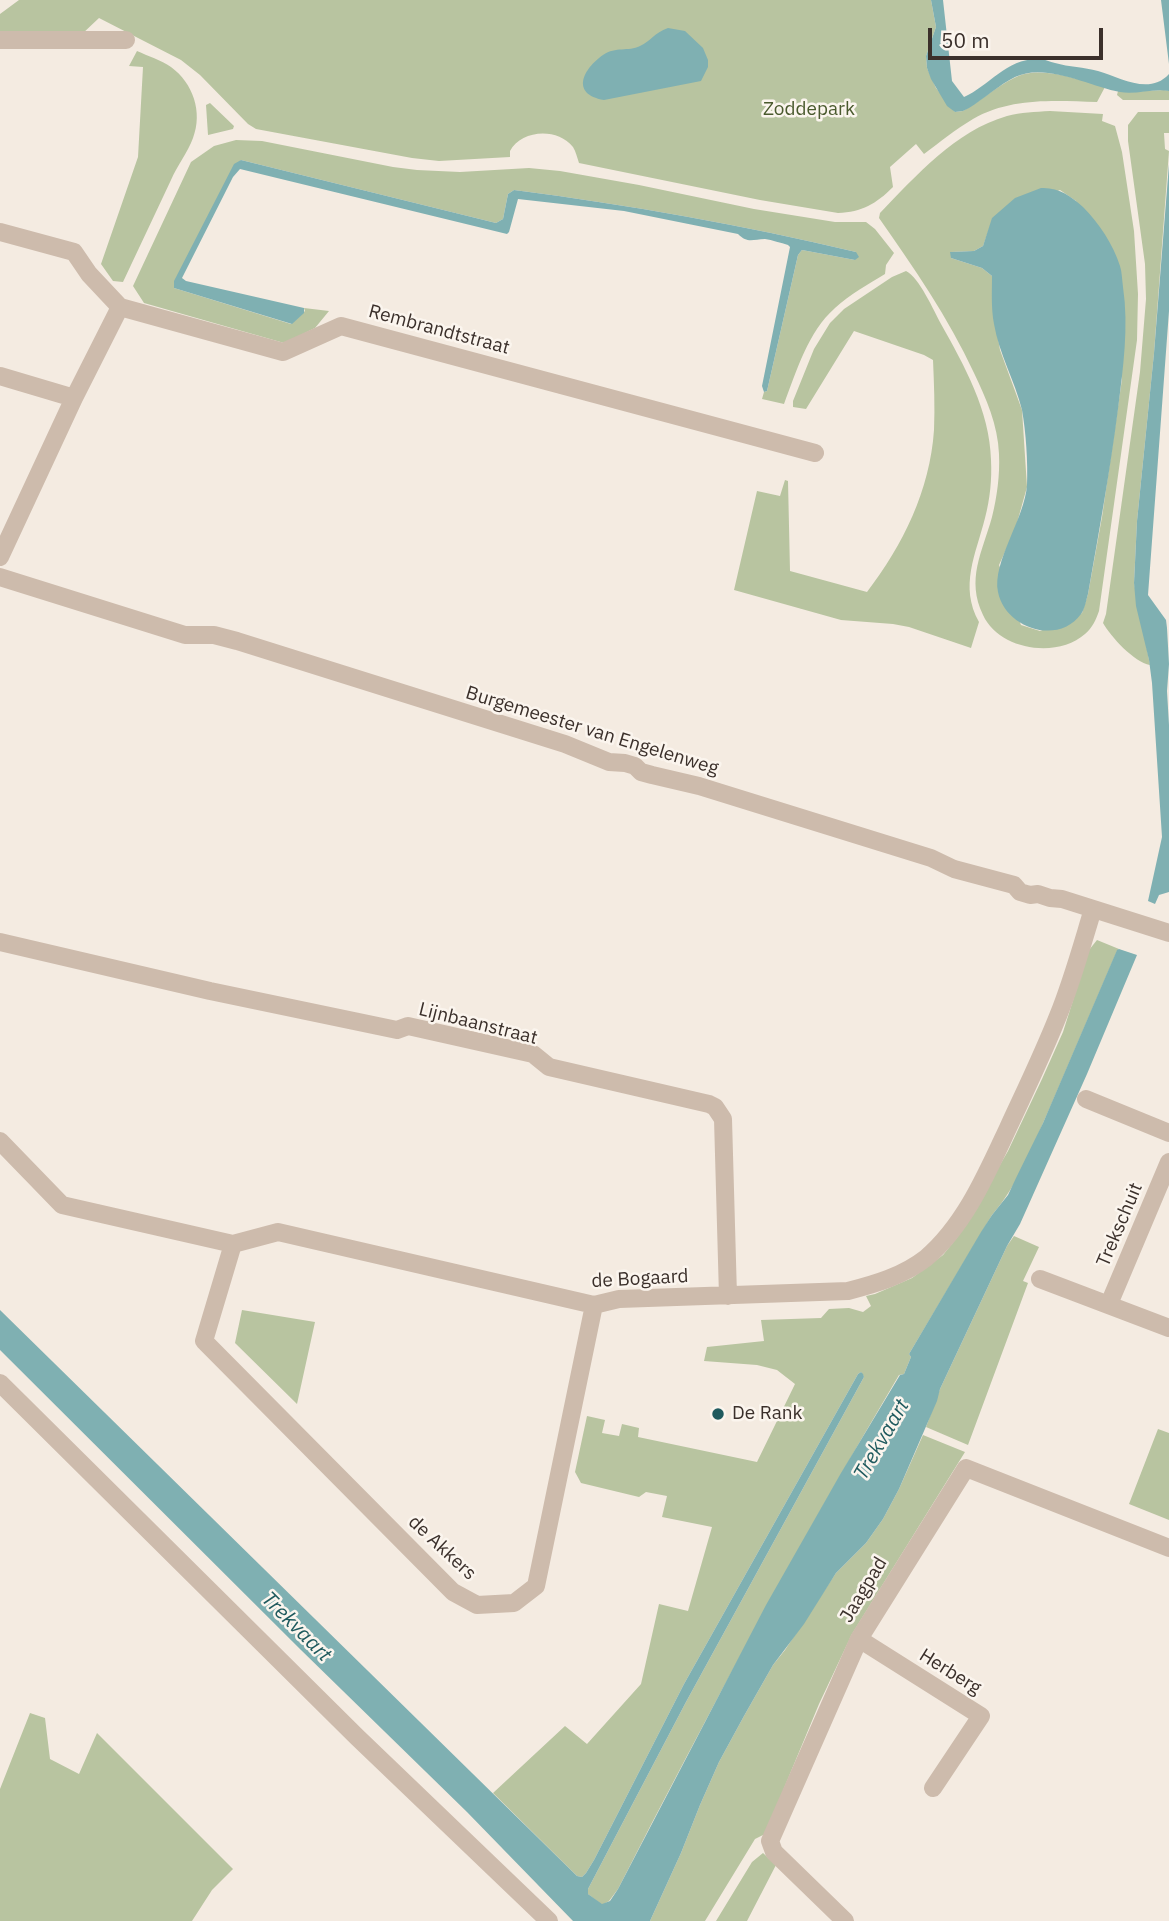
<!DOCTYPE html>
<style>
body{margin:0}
#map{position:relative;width:1169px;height:1921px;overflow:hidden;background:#f4ebe1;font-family:"IBM Plex Sans",sans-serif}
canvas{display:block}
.scale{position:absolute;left:928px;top:28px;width:175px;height:32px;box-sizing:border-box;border:4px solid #3b302b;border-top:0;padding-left:9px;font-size:21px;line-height:24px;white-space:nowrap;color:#3b302b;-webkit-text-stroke:5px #fbf5ee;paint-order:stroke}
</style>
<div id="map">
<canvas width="1169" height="1921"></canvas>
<div class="scale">50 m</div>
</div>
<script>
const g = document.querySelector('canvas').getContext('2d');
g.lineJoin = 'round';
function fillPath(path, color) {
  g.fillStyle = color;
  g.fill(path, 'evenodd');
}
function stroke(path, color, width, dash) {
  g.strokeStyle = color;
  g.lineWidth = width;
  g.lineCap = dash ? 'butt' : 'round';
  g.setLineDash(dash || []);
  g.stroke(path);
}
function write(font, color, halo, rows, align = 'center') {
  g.font = font + ' "IBM Plex Sans",sans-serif';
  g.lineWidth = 5;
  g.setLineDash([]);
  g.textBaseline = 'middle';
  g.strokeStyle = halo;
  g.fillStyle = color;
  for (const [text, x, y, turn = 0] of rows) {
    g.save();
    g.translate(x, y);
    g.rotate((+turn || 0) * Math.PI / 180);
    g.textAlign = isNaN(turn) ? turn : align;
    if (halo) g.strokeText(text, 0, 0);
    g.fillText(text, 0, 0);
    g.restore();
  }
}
fillPath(new Path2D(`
 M 19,0 L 931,0 L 936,27 L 926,56 L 927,68 L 936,88 L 955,112 L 963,111 C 980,101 996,87 1014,78 C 1039,64 1080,80 1105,87 L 1097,102 C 1054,101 1012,97 973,119 C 956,129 940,142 924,154 L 916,144 L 890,167 L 893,187 C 876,204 862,212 838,213 L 760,200 L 579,163 C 577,157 576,152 573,147 C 557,127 521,130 510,151 L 510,157 L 439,161 L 412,158 L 256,129 L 248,124 L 200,75 L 181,60 L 99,18 L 81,35 L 0,33 L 0,14 Z
 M 137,51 C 148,56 161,60 171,67 C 193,83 203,112 193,138 C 188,152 177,166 171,180 C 155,214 139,248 123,282 L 113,281 L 101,264 L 138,157 L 143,67 L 129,66 Z
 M 1164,90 L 1169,91 L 1169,100 L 1123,100 L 1117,95 L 1118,91 L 1126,92 Z
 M 210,103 L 234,126 L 233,129 L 208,135 L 206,105 Z
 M 1050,111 L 1103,114 L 1102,121 L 1115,126 L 1122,152 L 1134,231 L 1138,294 L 1137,340 L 1099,611 C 1096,620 1092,628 1085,634 C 1057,659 999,650 983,615 C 966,579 982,553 992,517 C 997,497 1000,475 999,454 C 998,425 986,398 974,373 C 948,317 914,268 879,218 L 880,213 C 916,176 955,131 1007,116 C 1021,112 1035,112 1050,111 ZM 1060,190 L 1076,201 L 1122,379 L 1102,517 L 1088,594 L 1082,613 L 1040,631 L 1021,625 L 999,565 L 1015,530 L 1027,487 L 1022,410 L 1000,350 L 992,302 L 992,276 L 982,268 L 951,258 L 951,252 L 974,251 L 983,246 L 993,218 Z
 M 1138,112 L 1169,112 L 1169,133 L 1164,133 L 1165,149 L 1169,151 L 1154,353 L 1137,521 L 1134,583 L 1150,665 C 1134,662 1111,637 1103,623 L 1106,614 L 1140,372 L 1146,299 L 1145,264 L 1128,141 L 1128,125 Z
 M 236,140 L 262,141 L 393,167 L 417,170 L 460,172 L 529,168 L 560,171 L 639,185 L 754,209 L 835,222 L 866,222 L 875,229 L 894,253 L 886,265 L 885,274 C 869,284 850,294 835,308 C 808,332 797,370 784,404 L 762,399 L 764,392 L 767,391 L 798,255 L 802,250 L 855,260 L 856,252 C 743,225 629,205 514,190 L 508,194 L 503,219 L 496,223 L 241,160 L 174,288 L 291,324 L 305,311 L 304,308 L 329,311 L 315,328 L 284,343 L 144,303 L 133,286 L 191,162 L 214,146 Z
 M 906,271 C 919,277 934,311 941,324 C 964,365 990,411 991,460 C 992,479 990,499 985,518 C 976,554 959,586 979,622 L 971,648 L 909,627 L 893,624 L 841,620 L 734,590 L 757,491 L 780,496 L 785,480 L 788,481 L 790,571 L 867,592 C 903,545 930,490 934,430 C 935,407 934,383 933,360 L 924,355 L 854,331 L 806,409 L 793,407 L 793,401 L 814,349 L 830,323 L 844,309 L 892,277 Z
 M 1097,940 L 1119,949 L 1117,951 C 1095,1002 1073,1054 1051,1105 C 1034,1143 1019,1184 992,1215 L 909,1354 L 911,1357 L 904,1374 L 899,1375 C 799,1543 707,1715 618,1889 L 609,1901 L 602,1905 L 588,1894 L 588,1889 L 686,1702 L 864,1377 L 861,1372 L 858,1374 L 684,1684 L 594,1860 L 586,1873 L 582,1877 L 577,1876 L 493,1793 L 565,1726 L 587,1744 L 641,1684 L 659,1604 L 688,1611 L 712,1527 L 662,1517 L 667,1496 L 646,1492 L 639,1497 L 581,1483 L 575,1472 L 587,1416 L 605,1420 L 602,1433 L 619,1436 L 622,1424 L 639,1428 L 638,1437 L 757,1462 L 795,1384 L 777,1370 L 757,1365 L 704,1361 L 707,1347 L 764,1341 L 761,1320 L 821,1318 L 829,1309 L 849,1308 L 863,1312 L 871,1306 L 866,1296 L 875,1294 L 912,1278 L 943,1255 L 959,1235 L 1008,1151 L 1042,1079 L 1063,1032 L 1089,950 Z
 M 1014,1236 L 1039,1247 L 1023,1281 L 1028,1283 L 968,1445 L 926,1427 L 940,1389 L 1007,1246 Z
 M 242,1310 L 315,1322 L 297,1404 L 235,1343 Z
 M 1158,1429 L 1169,1433 L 1169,1520 L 1129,1504 Z
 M 923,1435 L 965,1452 L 852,1634 L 819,1704 L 765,1834 L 755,1839 L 705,1921 L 650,1921 L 681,1853 L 700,1805 L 719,1762 L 744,1716 L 773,1665 L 785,1650 L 836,1573 L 866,1543 L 883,1519 L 899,1489 Z
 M 30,1713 L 45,1718 L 50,1759 L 79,1774 L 97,1733 L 233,1869 L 212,1890 L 192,1921 L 0,1921 L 0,1789 Z
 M 763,1853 L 776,1865 L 747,1921 L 716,1921 L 752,1862 Z`), '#b8c4a0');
fillPath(new Path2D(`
 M 931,0 L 943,0 L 952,81 L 964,97 C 990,85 1008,57 1040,59 C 1045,59 1050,62 1055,63 C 1069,67 1084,67 1098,71 C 1120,77 1149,96 1169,74 L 1169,91 C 1153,88 1136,95 1120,92 C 1089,86 1045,62 1015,77 C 999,85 985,98 969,108 L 963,111 L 955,112 L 947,106 L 931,79 L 927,68 L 926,56 L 936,27 Z
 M 1161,0 L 1169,0 L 1169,64 Z
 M 668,28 L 685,31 L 703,48 L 708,60 L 708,67 L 701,81 L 604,100 C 570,94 583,69 603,55 C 616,46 628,52 640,46 C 651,41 654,33 668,28 Z
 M 241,160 L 496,223 L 503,219 L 508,194 L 514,190 C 629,205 743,225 856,252 L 859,257 L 855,260 L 802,250 L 798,255 L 767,391 L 764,392 L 762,386 L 790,247 L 788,245 C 781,243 772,240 765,239 C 753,239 748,244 738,234 L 624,211 L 518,199 L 509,232 L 507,234 L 240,169 L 233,177 L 182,278 L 186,281 L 304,308 L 304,313 L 292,324 L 174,288 L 174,281 L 234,164 Z
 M 1169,164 L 1169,311 L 1148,595 L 1166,620 L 1167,628 L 1169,664 L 1167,691 L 1169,725 L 1169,892 L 1159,895 L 1155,904 L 1148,901 L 1162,837 L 1152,683 L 1149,660 L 1136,606 L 1134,583 L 1137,521 L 1154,353 Z
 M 1041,188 C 1058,187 1071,196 1083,207 C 1099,223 1113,244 1120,266 C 1122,272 1122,280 1123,287 C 1129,327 1123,369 1118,409 C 1110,471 1099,532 1088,594 C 1086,600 1085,609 1081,614 C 1058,646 1005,628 998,592 C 992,562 1025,518 1027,485 C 1028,463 1026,432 1022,410 C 1015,381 999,354 994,324 C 991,308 992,292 992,276 L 982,268 L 951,258 L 950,252 L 974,251 L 983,246 L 992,218 L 1015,198 Z
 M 1119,949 L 1137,955 L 1087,1074 L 1020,1224 L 1007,1246 L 940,1389 L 937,1401 L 899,1489 L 883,1519 L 866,1543 L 836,1573 L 804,1624 L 773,1665 L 744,1716 L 719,1762 L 700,1805 L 681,1853 L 650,1921 L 573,1921 L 467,1812 L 301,1650 L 0,1350 L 0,1310 L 577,1876 L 582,1877 L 586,1873 L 594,1860 L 684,1684 L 858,1374 L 861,1372 L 863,1374 L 864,1377 L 686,1702 L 588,1889 L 588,1894 L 602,1904 L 610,1901 L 618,1889 L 766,1605 L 841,1473 L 900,1375 L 904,1374 L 911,1357 L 909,1354 L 981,1232 L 992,1215 L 1008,1195 L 1016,1178 L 1043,1123 L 1117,950 Z`), '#7fb0b2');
stroke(new Path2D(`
 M 0,40 L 126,40
 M 0,232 L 74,252 L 89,274 L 120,307
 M 120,307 L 283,352 L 341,326 L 815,453
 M 0,376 L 74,398
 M 0,557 L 74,398 L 120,307
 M 0,577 L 185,635 L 214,635 L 237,641 L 565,744 L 609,762 L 625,763 L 635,766 L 641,772 L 652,775 L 699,786 L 931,858 L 954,869 L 1014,885 L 1020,892 L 1030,895 L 1038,894 L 1050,898 L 1062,899 L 1169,933
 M 0,942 L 210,991 L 397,1030 L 408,1026 L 533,1054 L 549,1067 L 709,1104 L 715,1107 L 723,1119 L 728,1296
 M 1086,1099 L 1169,1133
 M 0,1141 L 62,1205 L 233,1244 L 278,1232 L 594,1305 L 619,1299 L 848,1291 C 875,1284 903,1276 926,1258 C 965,1225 987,1173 1008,1128 C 1025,1091 1043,1054 1058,1016 C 1072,982 1082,945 1093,909
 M 233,1244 L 204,1341 L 453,1592 L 477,1605 L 514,1603 L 536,1586 L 594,1305
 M 1040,1279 L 1169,1328
 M 1109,1304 L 1169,1162
 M 0,1383 L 357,1737 L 549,1921
 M 859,1639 L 981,1716 L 933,1788
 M 845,1921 L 774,1852 L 770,1841 L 859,1639 L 966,1468 L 1169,1548`), '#cdbbac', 18);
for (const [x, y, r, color] of [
 [718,1414,7,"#1f5a5e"]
]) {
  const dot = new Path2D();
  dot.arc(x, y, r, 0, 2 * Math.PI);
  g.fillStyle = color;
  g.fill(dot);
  stroke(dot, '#fbf5ee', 2.5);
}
write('19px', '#4a5a2e', '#fbf5ee', [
 ["Zoddepark",809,110]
]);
write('19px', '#3b302b', '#fbf5ee', [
 ["Rembrandtstraat",439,330,15],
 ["Burgemeester van Engelenweg",592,731,17],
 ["Lijnbaanstraat",478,1024,14],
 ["Trekschuit",1120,1225,-67],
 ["de Bogaard",640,1279,-3],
 ["de Akkers",442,1548,43],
 ["Jaagpad",864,1590,-59],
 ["Herberg",950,1672,32]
]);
write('19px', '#3b302b', '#fbf5ee', [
 ["De Rank",732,1414]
], 'left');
write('italic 21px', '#1f5a5e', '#fbf5ee', [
 ["Trekvaart",882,1440,-60],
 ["Trekvaart",296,1627,45]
]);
</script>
